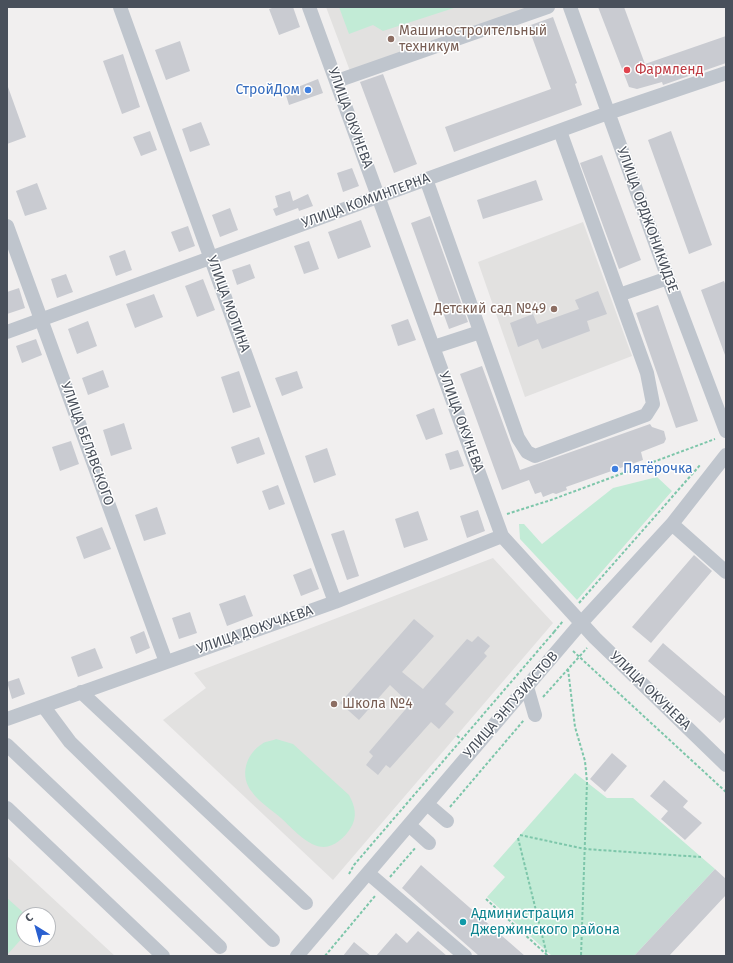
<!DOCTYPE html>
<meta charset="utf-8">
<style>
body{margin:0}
#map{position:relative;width:733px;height:963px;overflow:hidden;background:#f1efef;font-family:"Fira Sans",sans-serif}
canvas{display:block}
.frame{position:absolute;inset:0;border:8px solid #49505b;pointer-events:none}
.north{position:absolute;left:16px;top:907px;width:40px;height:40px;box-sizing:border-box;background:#fff;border:1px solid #b6b9bd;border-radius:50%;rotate:323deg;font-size:11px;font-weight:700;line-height:16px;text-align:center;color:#49505b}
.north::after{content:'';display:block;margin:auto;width:14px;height:18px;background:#2a60d0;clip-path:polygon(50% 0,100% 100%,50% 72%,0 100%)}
</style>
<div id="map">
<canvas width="733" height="963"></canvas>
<div class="frame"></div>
<div class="north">С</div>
</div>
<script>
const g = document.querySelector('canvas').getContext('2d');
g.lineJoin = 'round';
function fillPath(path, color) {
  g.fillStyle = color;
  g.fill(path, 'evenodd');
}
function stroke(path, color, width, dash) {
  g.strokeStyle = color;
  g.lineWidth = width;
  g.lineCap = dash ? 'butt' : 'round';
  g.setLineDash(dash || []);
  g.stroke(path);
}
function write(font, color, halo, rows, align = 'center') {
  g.font = font + ' "Fira Sans",sans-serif';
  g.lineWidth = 3;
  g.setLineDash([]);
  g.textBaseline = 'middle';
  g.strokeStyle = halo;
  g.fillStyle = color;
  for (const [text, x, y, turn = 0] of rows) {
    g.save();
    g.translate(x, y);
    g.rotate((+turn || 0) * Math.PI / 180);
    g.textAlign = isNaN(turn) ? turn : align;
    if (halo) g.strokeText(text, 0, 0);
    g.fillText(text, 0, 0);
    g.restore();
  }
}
fillPath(new Path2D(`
 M 326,7 L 538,7 L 350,71 Z
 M 583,222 L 632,356 L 525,397 L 478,262 Z
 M 493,558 L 553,623 L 333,880 L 163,720 L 206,688 L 194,673 Z
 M 7,856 L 115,956 L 7,956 ZM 24,915 L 48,915 L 48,939 L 24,939 Z`), '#e2e1e0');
fillPath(new Path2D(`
 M 339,7 L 457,7 L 383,31 L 373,25 L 349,34 Z
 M 657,477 L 672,491 L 577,600 L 520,539 L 519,524 L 524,524 L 542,544 L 613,488 Z
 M 276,739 L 293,744 L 349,795 C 355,806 358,817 350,829 C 345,837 334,847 324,847 C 308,847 292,828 281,818 C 272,810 259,802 252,792 C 239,776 246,754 262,744 C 265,741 272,741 276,739 Z
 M 575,773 L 607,798 L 633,798 L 715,869 L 634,956 L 552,956 L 487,897 L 505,877 L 493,866 Z
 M 7,898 L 26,915 L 24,915 L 24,936 L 7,955 Z`), '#c2ebd6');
fillPath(new Path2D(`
 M 275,7 L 293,7 L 300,27 L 279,35 L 269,9 Z
 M 598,7 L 624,7 L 645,64 L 726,36 L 726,63 L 663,85 L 662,82 L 637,89 L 629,87 Z
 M 553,17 L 577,83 L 575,84 L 582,105 L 454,152 L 445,127 L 551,89 L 528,26 Z
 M 180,41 L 190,71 L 166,80 L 155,50 Z
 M 123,54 L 140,107 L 122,114 L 103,61 Z
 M 383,74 L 417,164 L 394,173 L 360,82 Z
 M 318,79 L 323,93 L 289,105 L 285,92 Z
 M 8,87 L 26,137 L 7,144 L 7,88 Z
 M 201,122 L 210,145 L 190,152 L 182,129 Z
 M 150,131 L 157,150 L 141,156 L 133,137 Z
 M 671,131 L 712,245 L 689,254 L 648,140 Z
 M 602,155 L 641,260 L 619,269 L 580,163 Z
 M 352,168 L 359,186 L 343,192 L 337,173 Z
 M 536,180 L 543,200 L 483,219 L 477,200 Z
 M 37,183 L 47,209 L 25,216 L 16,191 Z
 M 290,191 L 293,201 L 308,194 L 313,206 L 299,211 L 298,208 L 276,216 L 273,209 L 278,207 L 275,196 Z
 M 230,208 L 238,230 L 220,237 L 212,215 Z
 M 430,216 L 468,322 L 449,329 L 411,223 Z
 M 361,220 L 371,247 L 338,259 L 328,232 Z
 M 188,226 L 195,246 L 179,252 L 171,232 Z
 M 309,241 L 319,269 L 304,274 L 294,246 Z
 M 125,250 L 132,270 L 116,276 L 109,256 Z
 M 250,264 L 255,278 L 237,285 L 232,270 Z
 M 66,274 L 73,292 L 57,298 L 51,279 Z
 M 203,279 L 215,310 L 197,317 L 185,286 Z
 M 724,281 L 726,286 L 725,355 L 701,290 Z
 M 19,288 L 25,308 L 7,314 L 7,292 Z
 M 598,291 L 607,314 L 587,321 L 590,331 L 542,349 L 538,339 L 518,347 L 510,323 L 533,314 L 537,324 L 579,309 L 575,300 Z
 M 154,294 L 163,317 L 135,328 L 126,304 Z
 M 658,305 L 698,421 L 676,428 L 636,313 Z
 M 408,319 L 416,340 L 398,346 L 391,325 Z
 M 88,321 L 97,346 L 77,354 L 68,329 Z
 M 36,339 L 42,355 L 22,363 L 16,346 Z
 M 482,366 L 520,470 L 650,424 L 652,427 L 664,431 L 666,439 L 664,443 L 641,452 L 643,460 L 566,487 L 567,490 L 556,494 L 553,493 L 543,497 L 541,492 L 535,494 L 529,480 L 502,490 L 460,374 Z
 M 103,370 L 109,387 L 88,395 L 82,378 Z
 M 239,371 L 251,407 L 233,413 L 221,377 Z
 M 297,371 L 303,388 L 282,396 L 275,378 Z
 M 434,408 L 443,434 L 426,440 L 416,415 Z
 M 124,423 L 132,449 L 111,456 L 103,430 Z
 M 259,437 L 265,454 L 237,464 L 231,447 Z
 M 71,441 L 79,464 L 60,471 L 52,447 Z
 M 327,448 L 336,475 L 314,483 L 305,456 Z
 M 458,450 L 464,466 L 450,470 L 445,454 Z
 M 278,485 L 285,504 L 269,510 L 262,491 Z
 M 157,507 L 166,534 L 144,541 L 135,515 Z
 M 478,510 L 485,531 L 467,538 L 460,516 Z
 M 418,511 L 428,540 L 404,548 L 395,519 Z
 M 102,527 L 111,549 L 84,559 L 76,537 Z
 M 344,530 L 359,576 L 347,580 L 331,534 Z
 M 694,555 L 712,571 L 651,643 L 632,627 Z
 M 311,568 L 319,589 L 301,596 L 293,575 Z
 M 245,595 L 253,616 L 227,626 L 219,604 Z
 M 190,612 L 197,633 L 179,639 L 172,618 Z
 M 414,619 L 434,636 L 402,672 L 423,689 L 467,639 L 472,642 L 478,636 L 490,646 L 484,653 L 487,656 L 445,704 L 454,712 L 439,729 L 431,722 L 390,768 L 386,765 L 378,775 L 366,765 L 373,756 L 369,752 L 410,704 L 390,685 L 359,720 L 340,703 Z
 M 144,631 L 150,648 L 136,654 L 130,637 Z
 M 663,643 L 726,697 L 726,716 L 720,723 L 648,661 Z
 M 95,648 L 103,668 L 78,677 L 71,657 Z
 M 19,678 L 25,694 L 12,699 L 7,682 Z
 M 612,753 L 627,766 L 605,792 L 590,779 Z
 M 664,780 L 688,801 L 683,807 L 702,823 L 685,840 L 661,819 L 668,811 L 650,796 Z
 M 421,865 L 525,956 L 479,956 L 402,888 Z
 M 715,869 L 726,879 L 726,895 L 669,956 L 634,956 Z
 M 418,931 L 447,956 L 376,956 L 396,933 L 407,943 Z
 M 354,942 L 371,956 L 343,956 Z`), '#c9cbd1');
stroke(new Path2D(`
 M 507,514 L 551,500 L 715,439
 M 579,603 L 701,464
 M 554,632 L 563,621
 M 573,651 L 726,792
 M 568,669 L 575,727 L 585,761 L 587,782 L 581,956
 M 543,697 L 587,648
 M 457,736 L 461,739
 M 450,807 L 524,720
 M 520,835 L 585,849 L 701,857
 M 518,838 L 547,955
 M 349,874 L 354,865 L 554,632 L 555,634
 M 390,877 L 416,847
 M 486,899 L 547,955
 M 325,956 L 375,896`), '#7dc6aa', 2, [3, 2]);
stroke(new Path2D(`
 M 120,7 L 335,602
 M 309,7 L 502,536 L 595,638 L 726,765
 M 570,7 L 668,278 L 726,431
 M 337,81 L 548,7
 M 426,179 L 518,438 L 527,452 L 535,456 L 646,415 L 653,404 L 647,373 L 560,131
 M 7,226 L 166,662
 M 619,295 L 668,278
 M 7,332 L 608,113 L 726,73
 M 434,347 L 480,332
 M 672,524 L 726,572
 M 527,687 L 535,715
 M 81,692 L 306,903
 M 44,707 L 70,742 L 273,940
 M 7,719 L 335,602 L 502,536
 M 7,745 L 220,947
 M 427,804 L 447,821
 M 7,808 L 163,956
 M 409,825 L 429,843
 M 368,873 L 465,956
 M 297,956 L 581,623 L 672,524 L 726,455`), '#bfc5cd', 14);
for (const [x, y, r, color] of [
 [391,39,4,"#8d6e63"],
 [627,70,4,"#e0444e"],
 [308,90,4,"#3f7fe0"],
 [554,309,4,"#8d6e63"],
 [615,469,4,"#3f7fe0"],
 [334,704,4,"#8d6e63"],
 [463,922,4,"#0f9aa8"]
]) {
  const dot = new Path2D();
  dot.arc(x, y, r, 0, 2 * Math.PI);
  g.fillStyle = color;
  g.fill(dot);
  stroke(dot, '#fff', 1.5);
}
write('14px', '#785e54', '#fff', [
 ["Машиностроительный",399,31],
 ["техникум",399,47],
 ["Детский сад №49",546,309,"right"],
 ["Школа №4",342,704]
], 'left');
write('14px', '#be3a42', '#fff', [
 ["Фармленд",635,70]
], 'left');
write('14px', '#366cbe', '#fff', [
 ["СтройДом",300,90],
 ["Пятёрочка",623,469,"left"]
], 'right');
write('14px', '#49505b', '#fff', [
 ["УЛИЦА ОКУНЕВА",350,118,70],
 ["УЛИЦА КОМИНТЕРНА",366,201,-20],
 ["УЛИЦА ОРДЖОНИКИДЗЕ",647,220,70],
 ["УЛИЦА МОТИНА",228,304,70],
 ["УЛИЦА ОКУНЕВА",461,422,70],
 ["УЛИЦА БЕЛЯВСКОГО",87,444,70],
 ["УЛИЦА ДОКУЧАЕВА",255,630,-19],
 ["УЛИЦА ОКУНЕВА",650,691,44],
 ["УЛИЦА ЭНТУЗИАСТОВ",511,705,-49]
]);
write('14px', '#0d838f', '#fff', [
 ["Администрация",471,914],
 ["Джержинского района",471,930]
], 'left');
</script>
